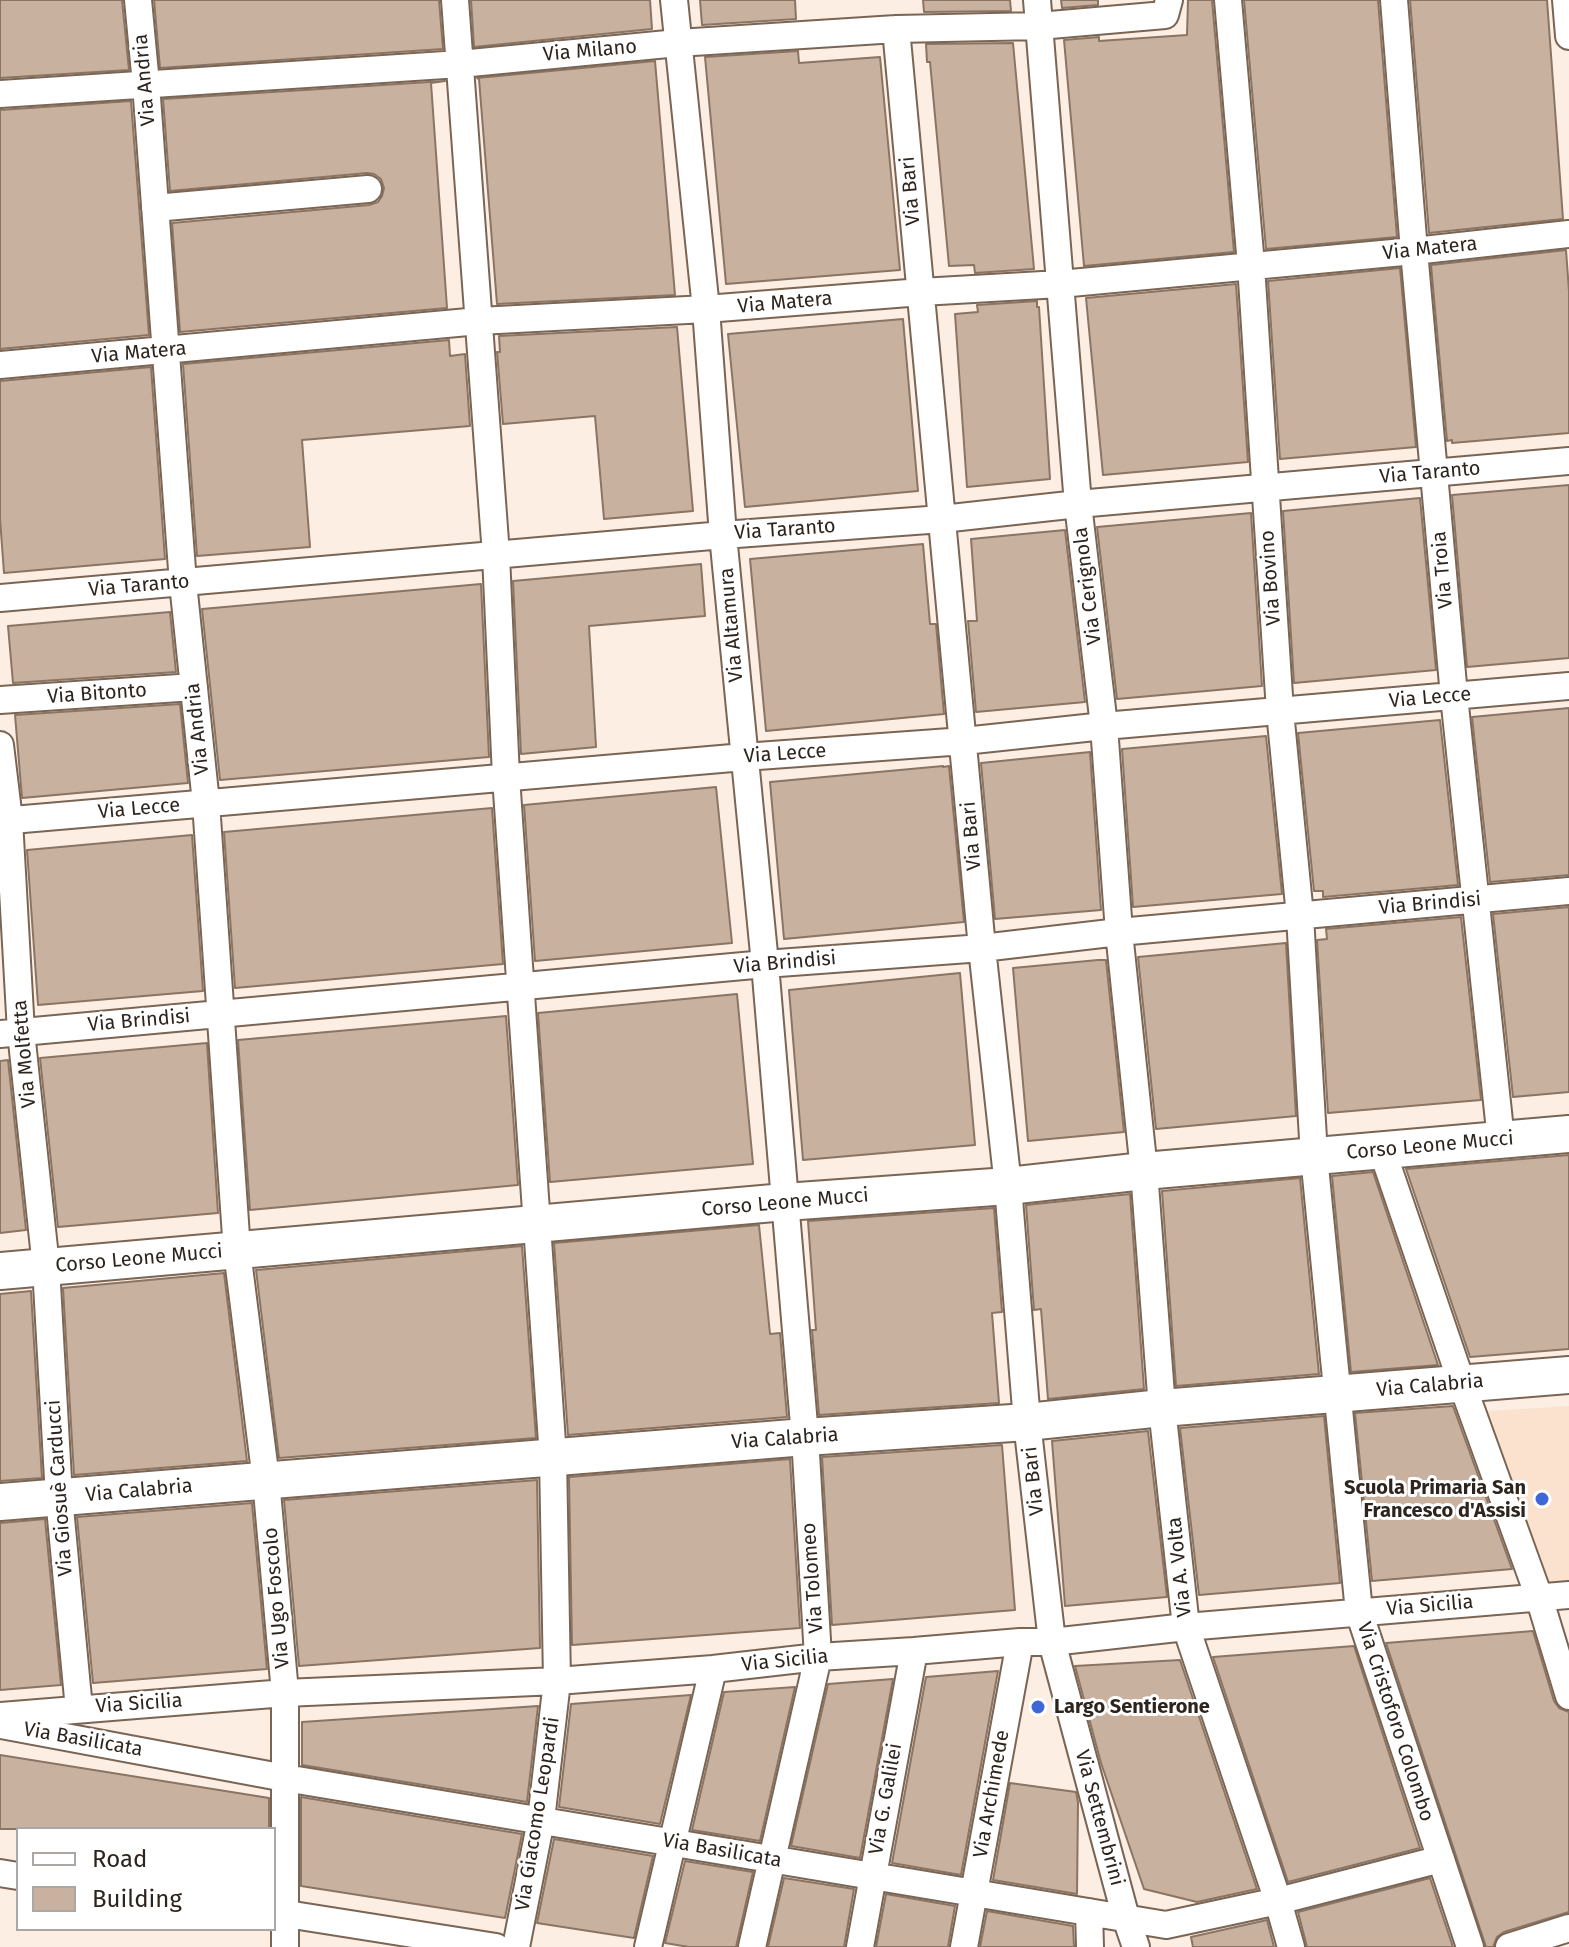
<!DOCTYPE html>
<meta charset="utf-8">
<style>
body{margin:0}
#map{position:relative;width:1569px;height:1947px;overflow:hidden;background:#fdeee3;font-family:"Fira Sans",sans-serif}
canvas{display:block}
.legend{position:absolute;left:16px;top:1827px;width:260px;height:104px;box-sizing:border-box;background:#fff;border:2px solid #aba7a5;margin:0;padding:10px 14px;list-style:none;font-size:24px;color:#2d241d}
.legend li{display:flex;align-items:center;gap:16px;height:40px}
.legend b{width:40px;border:2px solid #aba7a5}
</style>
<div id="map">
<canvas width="1569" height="1947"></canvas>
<ul class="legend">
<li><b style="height:10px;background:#fff"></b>Road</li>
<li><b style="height:22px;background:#c9b19f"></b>Building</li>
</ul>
</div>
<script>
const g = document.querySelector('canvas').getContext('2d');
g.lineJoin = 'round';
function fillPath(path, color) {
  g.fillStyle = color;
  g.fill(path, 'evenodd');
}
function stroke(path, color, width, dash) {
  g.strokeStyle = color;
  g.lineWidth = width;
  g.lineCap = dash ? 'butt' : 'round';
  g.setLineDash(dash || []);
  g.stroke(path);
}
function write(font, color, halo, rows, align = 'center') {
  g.font = font + ' "Fira Sans",sans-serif';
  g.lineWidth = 6;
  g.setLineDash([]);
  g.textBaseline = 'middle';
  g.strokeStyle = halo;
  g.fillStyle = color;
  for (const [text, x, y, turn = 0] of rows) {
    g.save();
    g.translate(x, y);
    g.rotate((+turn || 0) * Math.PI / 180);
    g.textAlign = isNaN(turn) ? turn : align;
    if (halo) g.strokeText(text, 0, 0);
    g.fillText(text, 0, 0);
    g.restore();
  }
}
fillPath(new Path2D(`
 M 1569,1406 L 1569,1587 L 1544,1588 L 1488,1411 Z`), '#fbe2cf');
const building = new Path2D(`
 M 0,0 L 122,0 L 129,70 L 0,78 Z
 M 154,0 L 439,0 L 443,49 L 160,68 Z
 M 471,0 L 650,0 L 652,29 L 474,47 Z
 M 700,0 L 795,0 L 796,19 L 702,25 Z
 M 923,0 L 1010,0 L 1011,11 L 924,12 Z
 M 1061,0 L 1098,0 L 1098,5 L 1062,8 Z
 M 1188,0 L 1212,0 L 1234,252 L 1084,266 L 1064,40 L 1099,37 L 1099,41 L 1187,35 Z
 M 1244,0 L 1378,0 L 1397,237 L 1266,249 Z
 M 1410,0 L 1547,0 L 1563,219 L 1429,233 Z
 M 1013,43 L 1034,269 L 975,273 L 974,265 L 949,266 L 930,62 L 927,62 L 926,44 Z
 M 798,51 L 799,63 L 880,57 L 900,270 L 726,284 L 705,57 Z
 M 655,61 L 675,295 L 497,304 L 479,79 L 477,78 Z
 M 445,81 L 431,83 L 447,308 L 180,332 L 172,223 L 369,205 L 378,202 L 382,196 L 384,188 L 381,179 L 374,174 L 367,173 L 170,191 L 163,99 Z
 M 131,101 L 149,335 L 0,349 L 0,110 Z
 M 1566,250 L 1569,291 L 1569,433 L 1452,443 L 1452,440 L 1447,441 L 1431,265 Z
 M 1400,268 L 1416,447 L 1280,459 L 1268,281 Z
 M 1236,284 L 1248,462 L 1103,475 L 1086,298 Z
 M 1037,301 L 1037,307 L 1039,307 L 1050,479 L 967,487 L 955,314 L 978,312 L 977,305 Z
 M 903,319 L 918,491 L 745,507 L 728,334 Z
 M 677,327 L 693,511 L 604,519 L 595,416 L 503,424 L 497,352 L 500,352 L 499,336 Z
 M 449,340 L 450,356 L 465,354 L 470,426 L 302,440 L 310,547 L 197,556 L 183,364 Z
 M 151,367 L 165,559 L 4,573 L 0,519 L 0,381 Z
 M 1569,485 L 1569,658 L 1467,667 L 1452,495 Z
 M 1420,498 L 1436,670 L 1294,683 L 1283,511 Z
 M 1251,513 L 1262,686 L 1117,699 L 1097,527 Z
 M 1065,530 L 1085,702 L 976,712 L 968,621 L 977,621 L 971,539 Z
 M 923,544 L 930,624 L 936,624 L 944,714 L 766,731 L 750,559 Z
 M 701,564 L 705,616 L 589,626 L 596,747 L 521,754 L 513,581 Z
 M 481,584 L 489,757 L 220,780 L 202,609 Z
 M 170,612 L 176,672 L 13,683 L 8,626 Z
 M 180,704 L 188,783 L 22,798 L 15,715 Z
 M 1569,708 L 1569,875 L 1490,882 L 1472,717 Z
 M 1440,720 L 1458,885 L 1323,897 L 1323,891 L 1314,891 L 1298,733 Z
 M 1266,736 L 1282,894 L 1133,907 L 1122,749 Z
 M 1090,752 L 1101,910 L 995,919 L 981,763 Z
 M 943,766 L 943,767 L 949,766 L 964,922 L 784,939 L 770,782 Z
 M 716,787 L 732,943 L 535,961 L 524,805 Z
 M 492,808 L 503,964 L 235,988 L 224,832 Z
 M 192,835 L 203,991 L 38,1005 L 27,850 Z
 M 1569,907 L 1569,1092 L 1513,1097 L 1493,914 Z
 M 1461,917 L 1481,1100 L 1328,1113 L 1317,940 L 1327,939 L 1326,929 Z
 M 1286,943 L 1296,1116 L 1156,1129 L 1138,957 Z
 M 1098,960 L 1106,960 L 1124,1132 L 1028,1141 L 1013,968 Z
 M 960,973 L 975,1145 L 803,1160 L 789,990 Z
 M 737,994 L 753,1164 L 550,1182 L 538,1013 Z
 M 506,1016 L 518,1185 L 250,1210 L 238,1040 Z
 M 207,1043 L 218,1213 L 58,1227 L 40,1058 Z
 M 8,1060 L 26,1230 L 0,1233 L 0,1061 Z
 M 1569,1155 L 1569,1349 L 1470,1357 L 1406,1169 Z
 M 1373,1172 L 1438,1365 L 1351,1372 L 1332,1176 Z
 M 1300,1178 L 1319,1374 L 1176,1386 L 1162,1191 Z
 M 1130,1194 L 1144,1389 L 1048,1399 L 1041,1309 L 1034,1310 L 1026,1205 Z
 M 994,1208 L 1002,1312 L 992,1313 L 999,1403 L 819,1415 L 812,1330 L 816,1330 L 808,1221 Z
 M 759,1225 L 770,1334 L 780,1333 L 787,1417 L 568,1435 L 554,1243 Z
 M 522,1246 L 536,1438 L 279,1458 L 256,1270 Z
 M 224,1273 L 247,1461 L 74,1475 L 63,1288 Z
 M 31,1291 L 42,1478 L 0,1481 L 0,1294 Z
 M 1453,1406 L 1512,1569 L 1372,1581 L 1355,1413 Z
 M 1324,1416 L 1340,1583 L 1199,1595 L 1180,1428 Z
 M 1148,1431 L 1167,1597 L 1065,1606 L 1052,1441 Z
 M 1002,1445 L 1015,1610 L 832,1625 L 822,1457 Z
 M 790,1459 L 800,1628 L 572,1645 L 569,1477 Z
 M 537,1480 L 540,1648 L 299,1666 L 284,1500 Z
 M 252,1503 L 267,1669 L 93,1683 L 77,1517 Z
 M 45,1519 L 61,1685 L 0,1690 L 0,1523 Z
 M 1533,1631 L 1554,1701 L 1559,1708 L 1569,1712 L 1569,1912 L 1504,1932 L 1497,1937 L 1493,1947 L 1486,1947 L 1386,1643 Z
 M 1354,1646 L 1420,1848 L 1288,1882 L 1213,1657 Z
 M 1180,1660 L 1257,1889 L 1197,1902 L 1144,1889 L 1101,1763 L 1075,1666 Z
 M 998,1671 L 961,1875 L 892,1863 L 926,1677 Z
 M 893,1679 L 860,1858 L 791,1846 L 828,1684 Z
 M 795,1687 L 760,1841 L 692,1830 L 724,1692 Z
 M 691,1695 L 660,1824 L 559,1807 L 571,1704 Z
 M 538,1706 L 527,1802 L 302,1765 L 302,1722 Z
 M 0,1755 L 269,1798 L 269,1829 L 0,1829 Z
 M 1010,1783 L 1076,1792 L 1078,1802 L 1077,1894 L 993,1880 Z
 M 301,1797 L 522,1834 L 505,1918 L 301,1886 Z
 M 554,1839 L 653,1856 L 634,1938 L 537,1923 Z
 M 685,1861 L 753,1872 L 736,1947 L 689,1947 L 665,1943 Z
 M 784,1878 L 854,1889 L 844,1947 L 768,1947 Z
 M 1430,1878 L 1453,1947 L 1307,1947 L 1298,1912 Z
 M 886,1894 L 955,1906 L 948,1947 L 876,1947 Z
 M 987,1911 L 1073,1926 L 1074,1947 L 980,1947 Z
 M 1267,1920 L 1274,1947 L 1193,1947 L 1191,1937 Z`);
fillPath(building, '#c9b19f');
stroke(building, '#8a7463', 2);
const street = new Path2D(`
 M 138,0 L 146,84 L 183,583 L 206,803 L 237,1251 L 266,1480 L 285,1693 L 285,1947
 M 455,0 L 496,555 L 506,777 L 553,1457 L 557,1681 L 541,1820 L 516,1947
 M 674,0 L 706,309 L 723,535 L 765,964 L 805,1437 L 818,1657 L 752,1947
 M 1037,0 L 1078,504 L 1104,726 L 1119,932 L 1144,1171 L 1162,1408 L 1186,1627 L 1278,1901 L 1291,1947
 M 1228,0 L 1251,265 L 1280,711 L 1300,916 L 1314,1156 L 1359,1612 L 1470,1947
 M 1394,0 L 1414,251 L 1454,696 L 1501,1140
 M 1566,0 L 1569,36
 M 896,29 L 982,948 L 1008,1186 L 1027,1422 L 1052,1642 L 1126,1918 L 1136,1947
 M 0,94 L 460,64 L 678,43 L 896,29 L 1039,26 L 1165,15 L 1169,0
 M 155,208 L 368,189
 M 0,365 L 479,321 L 706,309 L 921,292 L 1060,284 L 1414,251 L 1569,234
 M 0,598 L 723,535 L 942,519 L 1078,504 L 1569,461
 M 0,700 L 194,687
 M 0,745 L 9,820 L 21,1032 L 46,1267 L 59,1497 L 79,1709
 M 0,821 L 744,757 L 964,741 L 1104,726 L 1569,686
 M 0,1034 L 765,964 L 982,948 L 1119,932 L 1569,891
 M 1382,1150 L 1462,1384 L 1539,1597 L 1569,1696
 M 0,1716 L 285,1693 L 557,1681 L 713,1669 L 818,1657 L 914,1651 L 1020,1642 L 1052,1642 L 1186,1627 L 1569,1595
 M 1,1725 L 285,1778 L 1166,1925 L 1278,1901 L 1441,1859
 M 0,1873 L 18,1876
 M 274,1912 L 496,1947
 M 1089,1912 L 1090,1947
 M 648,1947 L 713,1669
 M 860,1947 L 914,1651
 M 964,1947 L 1020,1642
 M 1509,1947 L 1569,1928`);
const secondary = new Path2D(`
 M 0,1271 L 785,1202 L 1008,1186 L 1144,1171 L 1569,1134
 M 0,1502 L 805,1437 L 1027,1422 L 1162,1408 L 1569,1375`);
stroke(street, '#7a6555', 30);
stroke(secondary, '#7a6555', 40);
stroke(street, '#fff', 26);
stroke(secondary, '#fff', 36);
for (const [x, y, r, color] of [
 [1542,1499,8,"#3f67d9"],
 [1038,1707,8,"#3f67d9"]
]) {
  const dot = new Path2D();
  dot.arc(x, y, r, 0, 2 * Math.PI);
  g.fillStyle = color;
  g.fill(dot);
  stroke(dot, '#fff', 3);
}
write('20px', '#2d241d', '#fff', [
 ["Via Milano",590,51,-5],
 ["Via Andria",145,80,-95],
 ["Via Bari",911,191,-95],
 ["Via Matera",1430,249,-6],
 ["Via Matera",785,303,-5],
 ["Via Matera",139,353,-5],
 ["Via Taranto",1430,473,-5],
 ["Via Taranto",785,530,-4],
 ["Via Troia",1443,570,-95],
 ["Via Bovino",1271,578,-94],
 ["Via Taranto",139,586,-5],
 ["Via Cerignola",1088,586,-97],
 ["Via Altamura",732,625,-95],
 ["Via Bitonto",97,694,-4],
 ["Via Lecce",1430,698,-5],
 ["Via Andria",198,729,-96],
 ["Via Lecce",785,754,-4],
 ["Via Lecce",139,809,-5],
 ["Via Bari",972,836,-95],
 ["Via Brindisi",1430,904,-5],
 ["Via Brindisi",785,963,-5],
 ["Via Brindisi",139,1021,-5],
 ["Via Molfetta",25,1054,-95],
 ["Corso Leone Mucci",1430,1146,-5],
 ["Corso Leone Mucci",785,1203,-5],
 ["Corso Leone Mucci",139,1259,-5],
 ["Via Calabria",1430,1386,-5],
 ["Via Calabria",785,1439,-4],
 ["Via Bari",1034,1481,-96],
 ["Via Giosuè Carducci",60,1488,-94],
 ["Via Calabria",139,1491,-5],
 ["Via A. Volta",1180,1567,-96],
 ["Via Tolomeo",813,1578,-94],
 ["Via Ugo Foscolo",277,1598,-95],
 ["Via Sicilia",1430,1606,-5],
 ["Via Sicilia",785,1661,-6],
 ["Via Sicilia",139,1704,-4],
 ["Via Cristoforo Colombo",1395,1722,72],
 ["Via Basilicata",83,1740,10],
 ["Via Archimede",992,1794,-80],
 ["Via G. Galilei",886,1799,-80],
 ["Via Giacomo Leopardi",538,1814,-81],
 ["Via Settembrini",1099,1818,75],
 ["Via Basilicata",722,1851,10]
]);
write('bold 20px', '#2d241d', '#fff', [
 ["Scuola Primaria San",1526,1488],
 ["Francesco d'Assisi",1526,1511],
 ["Largo Sentierone",1054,1707,"left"]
], 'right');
</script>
